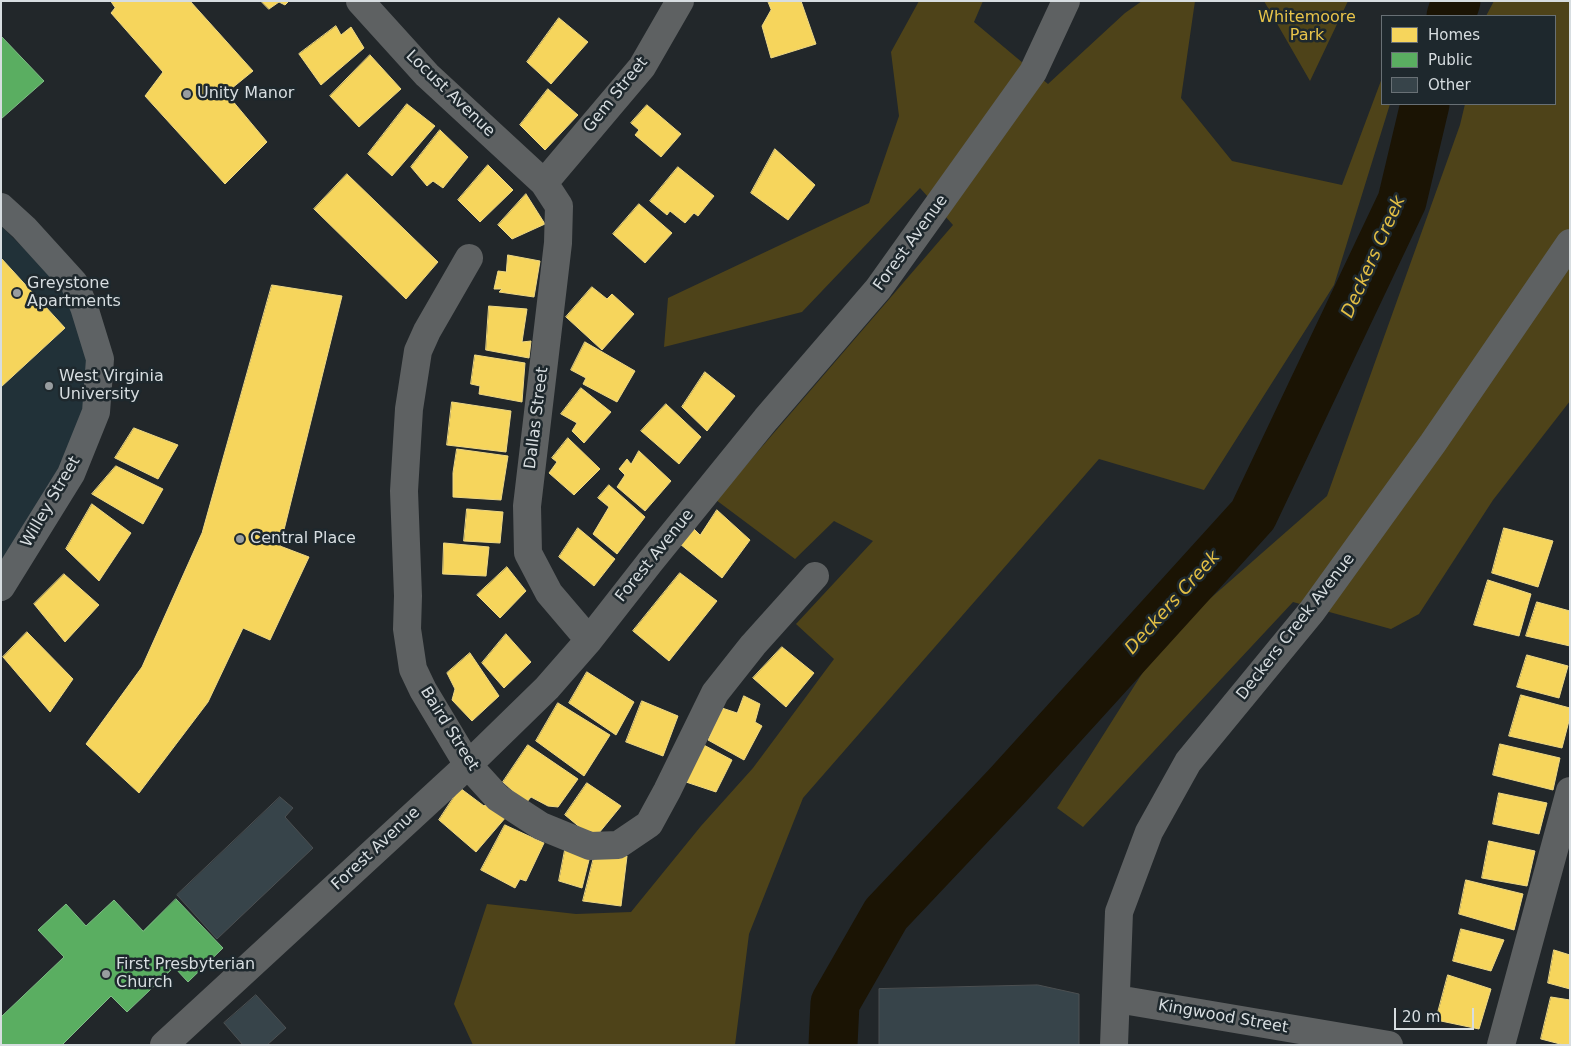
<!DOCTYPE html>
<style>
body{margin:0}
#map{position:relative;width:1571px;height:1046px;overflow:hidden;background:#22272a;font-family:"DejaVu Sans",sans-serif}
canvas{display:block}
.frame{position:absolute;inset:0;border:2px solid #d7dde0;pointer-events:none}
.legend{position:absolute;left:1381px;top:15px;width:175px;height:90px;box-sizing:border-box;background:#1e282d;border:1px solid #687075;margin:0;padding:6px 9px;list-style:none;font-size:15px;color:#d7dde0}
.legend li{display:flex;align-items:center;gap:10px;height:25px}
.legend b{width:25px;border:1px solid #687075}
.scale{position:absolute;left:1394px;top:1008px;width:80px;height:22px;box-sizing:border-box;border:2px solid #d7dde0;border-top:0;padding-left:6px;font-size:15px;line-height:18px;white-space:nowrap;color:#d7dde0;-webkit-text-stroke:4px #1e282d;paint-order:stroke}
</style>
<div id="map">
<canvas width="1571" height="1046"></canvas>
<div class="frame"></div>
<ul class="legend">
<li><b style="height:14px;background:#f6d55c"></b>Homes</li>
<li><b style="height:14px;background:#5aae61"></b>Public</li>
<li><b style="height:14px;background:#37444a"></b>Other</li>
</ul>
<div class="scale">20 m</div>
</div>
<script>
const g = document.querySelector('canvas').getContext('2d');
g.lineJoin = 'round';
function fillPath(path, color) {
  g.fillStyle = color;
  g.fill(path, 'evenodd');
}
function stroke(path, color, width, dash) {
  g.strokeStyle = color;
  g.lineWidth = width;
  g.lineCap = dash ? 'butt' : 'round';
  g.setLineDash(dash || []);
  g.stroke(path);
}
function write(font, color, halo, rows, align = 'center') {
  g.font = font + ' "DejaVu Sans",sans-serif';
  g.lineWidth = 5;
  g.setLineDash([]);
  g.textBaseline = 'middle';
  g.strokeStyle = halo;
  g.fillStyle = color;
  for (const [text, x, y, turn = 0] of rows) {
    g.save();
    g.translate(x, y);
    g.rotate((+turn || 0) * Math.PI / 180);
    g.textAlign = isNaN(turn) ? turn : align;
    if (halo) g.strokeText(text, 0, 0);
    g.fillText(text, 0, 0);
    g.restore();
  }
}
fillPath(new Path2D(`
 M 1,226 L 84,307 L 96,412 L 1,580 Z`), '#213138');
fillPath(new Path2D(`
 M 919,1 L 983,1 L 974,22 L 1048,84 L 1125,13 L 1142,1 L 1195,1 L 1181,98 L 1232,161 L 1342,185 L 1382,78 L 1382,104 L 1390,104 L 1334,285 L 1204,490 L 1099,459 L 803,798 L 749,934 L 735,1045 L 473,1045 L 454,1004 L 487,904 L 576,914 L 631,912 L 701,826 L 753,768 L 834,659 L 796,624 L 873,541 L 834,521 L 795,559 L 716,500 L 953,225 L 920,188 L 802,312 L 664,347 L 668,298 L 869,203 L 899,116 L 891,52 Z
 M 1264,1 L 1348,1 L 1310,81 Z
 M 1494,1 L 1570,1 L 1570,401 L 1493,500 L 1419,614 L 1391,629 L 1293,602 L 1083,827 L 1057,808 L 1164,639 L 1327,496 L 1460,125 L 1465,104 L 1555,104 L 1555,16 L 1486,16 Z`), '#4e4319');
const homes = new Path2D(`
 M 111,1 L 190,1 L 253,71 L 226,93 L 267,142 L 225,184 L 145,96 L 163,72 L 111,13 L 115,8 Z
 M 261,1 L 289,1 L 285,5 L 279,2 L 269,9 Z
 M 768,1 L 801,1 L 816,44 L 771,58 L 762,26 L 771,10 Z
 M 559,18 L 588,42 L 551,84 L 527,62 Z
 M 336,26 L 341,35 L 351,27 L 364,48 L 321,85 L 299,54 Z
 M 370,55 L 401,89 L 359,127 L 330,96 Z
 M 548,89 L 578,115 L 545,150 L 520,125 Z
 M 407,104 L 435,126 L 392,176 L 368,154 Z
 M 647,105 L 681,134 L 661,157 L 635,135 L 639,130 L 631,123 Z
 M 440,130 L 468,157 L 443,188 L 433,181 L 427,186 L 411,167 Z
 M 775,149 L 815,185 L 788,220 L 751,193 Z
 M 488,165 L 513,190 L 480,222 L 458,200 Z
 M 678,167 L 714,196 L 698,216 L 694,213 L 685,223 L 670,211 L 667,215 L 650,201 Z
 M 347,174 L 438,262 L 406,299 L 314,209 Z
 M 526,194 L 545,224 L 512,239 L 498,225 Z
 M 639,204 L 672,233 L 645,263 L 613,234 Z
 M 508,255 L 540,261 L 534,297 L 499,292 L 502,289 L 494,289 L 498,271 L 506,272 Z
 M 1,258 L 65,328 L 1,387 Z
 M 272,285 L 342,296 L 280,546 L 309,557 L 270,640 L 243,628 L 208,702 L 139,793 L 86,744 L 142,667 L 202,533 Z
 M 592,287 L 607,299 L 612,294 L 634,314 L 602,350 L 566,317 Z
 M 489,306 L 527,309 L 522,342 L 531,341 L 529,358 L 486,350 Z
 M 585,342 L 635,371 L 617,402 L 583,384 L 586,378 L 571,370 Z
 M 475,355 L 525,363 L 522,402 L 479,394 L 480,386 L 471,384 Z
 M 705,372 L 735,396 L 707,431 L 682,407 Z
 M 581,388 L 611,412 L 584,443 L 572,431 L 577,423 L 561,414 Z
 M 452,402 L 511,411 L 506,452 L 447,445 Z
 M 666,404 L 701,437 L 679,464 L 641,431 Z
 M 134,428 L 178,445 L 158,479 L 115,458 Z
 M 568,438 L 600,469 L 574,495 L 549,473 L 557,462 L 552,458 Z
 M 457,449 L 508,456 L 501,500 L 453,497 L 453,473 Z
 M 639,451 L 671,481 L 645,511 L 617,487 L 625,475 L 619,469 L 627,459 L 631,464 Z
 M 116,466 L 163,489 L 143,524 L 92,494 Z
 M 609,485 L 645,517 L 617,554 L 593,534 L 609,507 L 598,498 Z
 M 92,504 L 131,533 L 99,581 L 66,549 Z
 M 467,509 L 503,512 L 500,543 L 464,541 Z
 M 717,510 L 750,540 L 722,578 L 680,544 L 692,527 L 700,535 Z
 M 578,528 L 615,559 L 594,586 L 559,557 Z
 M 1504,528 L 1553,541 L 1538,587 L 1492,573 Z
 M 444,543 L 489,547 L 486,576 L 443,574 Z
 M 507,567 L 526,591 L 500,618 L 477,595 Z
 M 680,573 L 717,601 L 669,661 L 633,631 Z
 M 64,574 L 99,605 L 65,642 L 34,604 Z
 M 1488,580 L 1531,594 L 1519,636 L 1474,625 Z
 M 1537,602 L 1570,611 L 1570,646 L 1526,636 Z
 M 27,632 L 73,679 L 50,712 L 3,657 Z
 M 506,634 L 531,662 L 504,688 L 482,663 Z
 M 782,647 L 814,673 L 786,707 L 753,678 Z
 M 470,653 L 499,696 L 472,721 L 452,700 L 455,689 L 447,673 Z
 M 1527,655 L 1568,666 L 1559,698 L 1517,687 Z
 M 587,672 L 634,702 L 616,735 L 569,703 Z
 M 1521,695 L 1570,708 L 1570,717 L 1562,748 L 1509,736 Z
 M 744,696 L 760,704 L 755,722 L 762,726 L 744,760 L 708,740 L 722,708 L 737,713 Z
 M 642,701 L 678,716 L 663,756 L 626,742 Z
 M 558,703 L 610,735 L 584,776 L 536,741 Z
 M 700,743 L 732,760 L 716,792 L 680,780 Z
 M 1500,744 L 1560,758 L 1553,790 L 1493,775 Z
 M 528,745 L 578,779 L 558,807 L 548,806 L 531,797 L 526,803 L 503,782 Z
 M 587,783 L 621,806 L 594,839 L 565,815 Z
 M 460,788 L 484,806 L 490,801 L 506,817 L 476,852 L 439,820 Z
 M 1499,793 L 1547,803 L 1539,834 L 1493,824 Z
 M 505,825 L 544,843 L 526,881 L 520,879 L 515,888 L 481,870 Z
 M 1489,841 L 1535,851 L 1527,886 L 1482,878 Z
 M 566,845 L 591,852 L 582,888 L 559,881 Z
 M 595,853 L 627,856 L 621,906 L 583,901 Z
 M 1466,880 L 1523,894 L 1514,930 L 1459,914 Z
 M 1461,929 L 1504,940 L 1491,971 L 1453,961 Z
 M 1554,950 L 1570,955 L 1570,989 L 1548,983 Z
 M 1448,975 L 1491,989 L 1479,1029 L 1436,1020 Z
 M 1551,997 L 1570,1000 L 1570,1045 L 1564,1045 L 1541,1039 Z`);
fillPath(homes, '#f6d55c');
stroke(homes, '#edd784', 1);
const public = new Path2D(`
 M 1,36 L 44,81 L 1,119 Z
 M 176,899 L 223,948 L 188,982 L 174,967 L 127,1012 L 111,996 L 62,1045 L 1,1045 L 1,1017 L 64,957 L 38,930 L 66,904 L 86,926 L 114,900 L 143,931 Z`);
fillPath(public, '#5aae61');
stroke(public, '#80bc87', 1);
stroke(new Path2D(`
 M 1451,16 L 1456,1
 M 833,1045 L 835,1003 L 886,914 L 1008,785 L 1253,515 L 1402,201 L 1425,104`), '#1b1404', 49);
const building = new Path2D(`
 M 280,797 L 293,808 L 285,817 L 313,848 L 217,939 L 177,895 Z
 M 1038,985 L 1079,994 L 1079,1045 L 879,1045 L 879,989 Z
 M 256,995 L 286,1028 L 267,1045 L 243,1045 L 224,1023 Z`);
fillPath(building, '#37444a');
stroke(building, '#4c5052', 1);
stroke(new Path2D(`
 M 360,1 L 427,75 L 544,183 L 559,206 L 558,243 L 527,506 L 528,553 L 549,593 L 589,640
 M 544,183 L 642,67 L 680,1
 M 469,258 L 427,331 L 418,351 L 409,409 L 404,491 L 408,596 L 407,629 L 413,669 L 423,690 L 468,765 L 498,798 L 541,826 L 590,846 L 618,845 L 649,824 L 667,791 L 715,693 L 753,645 L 815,576
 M 1117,999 L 1389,1045
 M 164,1045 L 468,765 L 547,688 L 589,640 L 650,562 L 766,419 L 878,289 L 1033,72 L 1066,1
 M 1114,1045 L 1119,912 L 1149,832 L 1188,762 L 1312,611 L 1433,443 L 1570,243
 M 1501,1045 L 1570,791`), '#5e6162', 28);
stroke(new Path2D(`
 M 1,207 L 24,228 L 74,283 L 84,307 L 100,359 L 96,412 L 71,474 L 1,587`), '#5e6264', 28);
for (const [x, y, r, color] of [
 [187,94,5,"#989da0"],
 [17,293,5,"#989da0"],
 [49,386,5,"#989da0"],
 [240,539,5,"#989da0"],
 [106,974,5,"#989da0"]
]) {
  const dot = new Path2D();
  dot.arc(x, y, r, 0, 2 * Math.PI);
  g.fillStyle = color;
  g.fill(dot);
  stroke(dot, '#1e282d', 2);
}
write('16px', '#e7c34a', '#1e282d', [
 ["Whitemoore",1307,18],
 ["Park",1307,36]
]);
write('16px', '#d7dde0', '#1e282d', [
 ["Unity Manor",197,94],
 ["Greystone",27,284],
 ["Apartments",27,302],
 ["West Virginia",59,377],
 ["University",59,395],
 ["Central Place",250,539],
 ["First Presbyterian",116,965],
 ["Church",116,983]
], 'left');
write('16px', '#d7dde0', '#1e282d', [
 ["Locust Avenue",450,94,44],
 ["Gem Street",616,95,-51],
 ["Forest Avenue",911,243,-54],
 ["Dallas Street",537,418,-83],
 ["Willey Street",51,502,-60],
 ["Forest Avenue",655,556,-51],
 ["Deckers Creek Avenue",1296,627,-52],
 ["Baird Street",449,729,58],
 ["Forest Avenue",376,849,-43],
 ["Kingwood Street",1223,1017,10]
]);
write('italic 18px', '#e2be44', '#1e282d', [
 ["Deckers Creek",1374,257,-66],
 ["Deckers Creek",1173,603,-48]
]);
</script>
